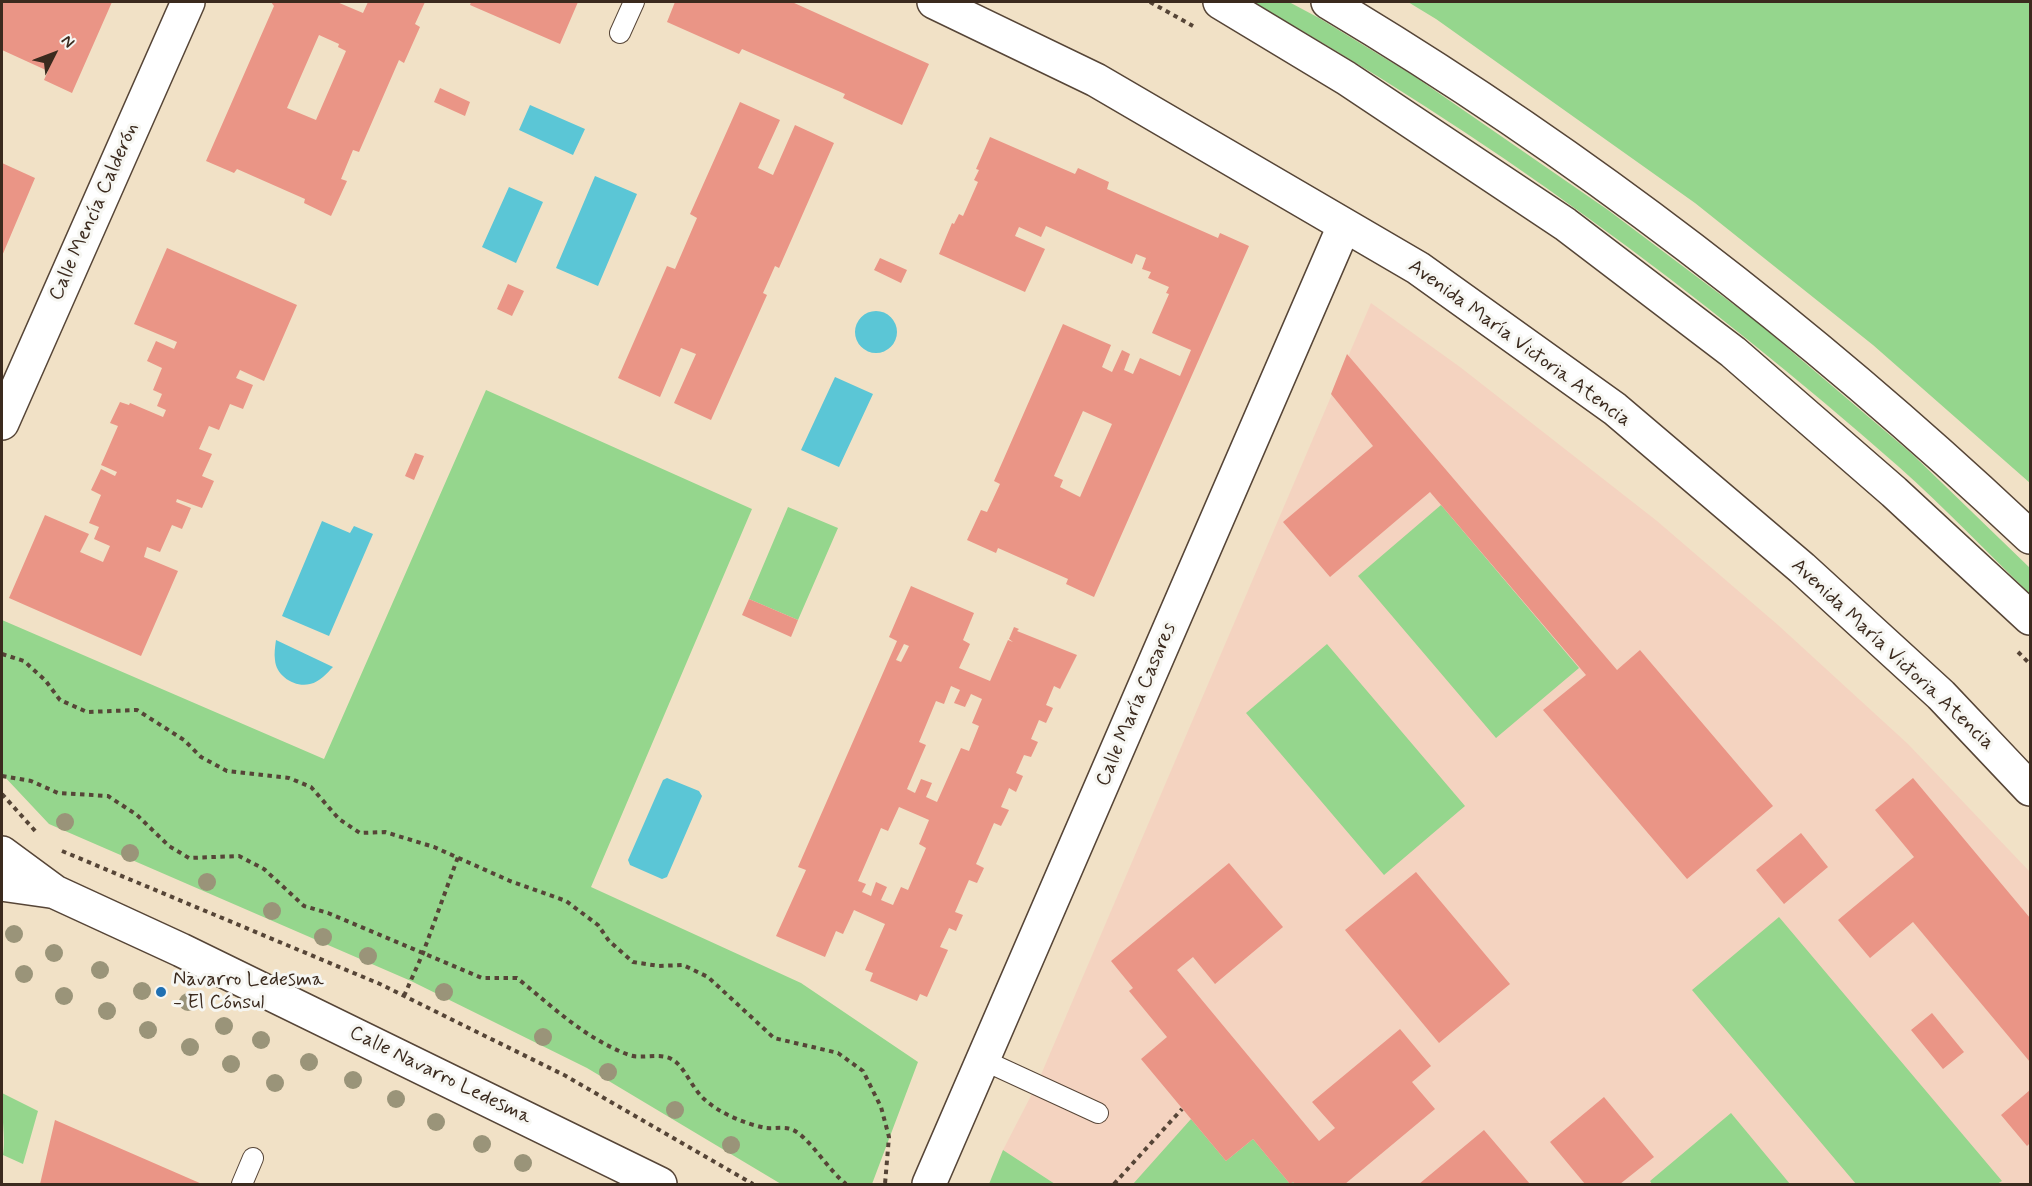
<!DOCTYPE html>
<meta charset="utf-8">
<style>
body{margin:0}
#map{position:relative;width:2032px;height:1186px;overflow:hidden;background:#f1e1c6;font-family:Mynerve,sans-serif}
canvas{display:block}
.frame{position:absolute;inset:0;border:3px solid #3b2a1e;pointer-events:none}
.north{position:absolute;left:24px;top:24px;width:60px;height:60px;-webkit-text-stroke:4px #f6f6f2;paint-order:stroke;rotate:48deg;font-size:16px;font-weight:700;line-height:24px;text-align:center;color:#3b2a1e}
.north::after{content:'';display:block;margin:auto;width:21px;height:27px;background:#3b2a1e;clip-path:polygon(50% 0,100% 100%,50% 72%,0 100%)}
</style>
<div id="map">
<canvas width="2032" height="1186"></canvas>
<div class="frame"></div>
<div class="north">N</div>
</div>
<script>
const g = document.querySelector('canvas').getContext('2d');
g.lineJoin = 'round';
function fillPath(path, color) {
  g.fillStyle = color;
  g.fill(path, 'evenodd');
}
function stroke(path, color, width, dash) {
  g.strokeStyle = color;
  g.lineWidth = width;
  g.lineCap = dash ? 'butt' : 'round';
  g.setLineDash(dash || []);
  g.stroke(path);
}
function write(font, color, halo, rows, align = 'center') {
  g.font = font + ' Mynerve,sans-serif';
  g.lineWidth = 6;
  g.setLineDash([]);
  g.textBaseline = 'middle';
  g.strokeStyle = halo;
  g.fillStyle = color;
  for (const [text, x, y, turn = 0] of rows) {
    g.save();
    g.translate(x, y);
    g.rotate((+turn || 0) * Math.PI / 180);
    g.textAlign = isNaN(turn) ? turn : align;
    if (halo) g.strokeText(text, 0, 0);
    g.fillText(text, 0, 0);
    g.restore();
  }
}
fillPath(new Path2D(`
 M 1371,303 L 1460,367 L 1657,521 L 1778,625 L 1908,744 L 2030,872 L 2030,1184 L 1055,1184 L 1003,1150 L 1037,1084 Z`), '#f4d3c0');
fillPath(new Path2D(`
 M 1252,2 L 1289,2 L 1319,18 L 1414,76 L 1608,210 L 1757,322 L 1911,453 L 2030,568 L 2030,594 C 1987,552 1945,508 1899,467 C 1700,292 1484,132 1252,2 Z
 M 1408,2 L 2030,2 L 2030,483 L 1873,345 L 1695,203 L 1436,19 Z
 M 486,390 L 752,509 L 591,887 L 801,983 L 918,1062 L 872,1184 L 781,1184 L 587,1068 L 411,981 L 49,824 L 2,774 L 2,620 L 324,759 Z
 M 1441,505 L 1579,668 L 1496,738 L 1358,576 Z
 M 788,507 L 838,528 L 798,620 L 749,599 Z
 M 1327,644 L 1465,806 L 1384,875 L 1246,713 Z
 M 1779,917 L 2002,1181 L 1997,1184 L 1856,1184 L 1692,990 Z
 M 2,1093 L 38,1111 L 23,1164 L 3,1155 C 6,1139 1,1112 2,1093 Z
 M 1731,1113 L 1790,1184 L 1652,1184 L 1650,1181 Z
 M 1191,1119 L 1226,1161 L 1253,1139 L 1290,1184 L 1293,1182 L 1295,1184 L 1133,1184 Z
 M 1003,1150 L 1055,1184 L 989,1184 Z`), '#95d68d');
fillPath(new Path2D(`
 M 530,105 L 585,129 L 573,155 L 519,130 Z
 M 595,176 L 637,194 L 598,286 L 556,268 Z
 M 509,187 L 543,202 L 516,263 L 482,247 Z
 M855 332a21 21 0 1 1 42 0a21 21 0 1 1-42 0Z
 M 835,377 L 873,394 L 839,467 L 801,450 Z
 M 322,521 L 350,533 L 354,526 L 373,534 L 329,636 L 282,616 Z
 M 276,640 L 333,667 C 327,673 320,682 310,684 C 295,688 276,676 275,660 C 274,654 275,647 276,640 Z
 M 667,778 L 699,791 L 702,796 L 667,877 L 662,879 L 630,865 L 628,860 L 663,780 Z`), '#5bc6d6');
fillPath(new Path2D(`
 M 2,2 L 112,2 L 72,93 L 44,80 L 48,71 L 2,50 Z
 M 271,2 L 337,2 L 363,13 L 368,2 L 425,2 L 415,24 L 420,27 L 404,63 L 399,60 L 359,152 L 353,150 L 341,179 L 347,181 L 331,216 L 304,203 L 305,199 L 237,169 L 234,173 L 206,161 L 274,6 ZM 319,35 L 339,44 L 338,47 L 346,51 L 316,120 L 287,108 Z
 M 471,2 L 578,2 L 560,44 L 470,5 Z
 M 675,2 L 792,2 L 929,64 L 902,125 L 843,98 L 845,94 L 742,49 L 739,54 L 667,22 Z
 M 440,88 L 470,102 L 465,116 L 434,102 Z
 M 740,102 L 780,120 L 758,168 L 773,175 L 795,125 L 834,143 L 779,268 L 775,266 L 763,293 L 767,295 L 711,420 L 674,403 L 696,354 L 681,348 L 660,397 L 618,378 L 667,266 L 675,269 L 697,218 L 690,214 Z
 M 990,137 L 1075,174 L 1078,168 L 1109,182 L 1107,189 L 1218,238 L 1220,233 L 1249,246 L 1094,597 L 1066,584 L 1068,579 L 998,548 L 996,553 L 967,540 L 981,510 L 987,512 L 1000,484 L 994,481 L 1063,324 L 1111,345 L 1102,367 L 1112,372 L 1122,350 L 1130,354 L 1124,370 L 1133,374 L 1140,358 L 1180,376 L 1191,350 L 1152,333 L 1169,294 L 1166,293 L 1169,287 L 1148,278 L 1151,272 L 1142,269 L 1146,258 L 1136,254 L 1132,264 L 1046,226 L 1041,237 L 1019,227 L 1015,236 L 1045,249 L 1025,292 L 939,254 L 952,223 L 954,224 L 959,214 L 963,216 L 978,182 L 974,180 L 979,170 L 976,169 ZM 1083,411 L 1112,424 L 1080,497 L 1060,487 L 1063,480 L 1054,476 Z
 M 2,163 L 35,178 L 2,256 Z
 M 167,248 L 297,305 L 264,381 L 240,370 L 236,378 L 253,385 L 243,409 L 230,404 L 219,430 L 209,426 L 199,449 L 212,454 L 202,476 L 214,481 L 202,508 L 177,499 L 176,502 L 191,508 L 182,529 L 172,525 L 160,552 L 147,547 L 144,557 L 178,571 L 141,656 L 9,598 L 45,515 L 89,534 L 80,552 L 103,562 L 110,546 L 94,539 L 99,527 L 89,523 L 101,495 L 91,490 L 101,469 L 115,476 L 117,472 L 101,465 L 118,426 L 110,423 L 120,402 L 129,405 L 130,403 L 163,417 L 166,410 L 157,406 L 162,394 L 153,390 L 162,368 L 147,361 L 156,341 L 174,349 L 177,342 L 134,324 Z
 M 880,258 L 907,270 L 901,283 L 874,270 Z
 M 508,284 L 524,291 L 512,316 L 497,309 Z
 M 1347,354 L 1617,670 L 1640,650 L 1773,806 L 1687,879 L 1543,710 L 1586,675 L 1430,492 L 1330,577 L 1283,522 L 1373,446 L 1331,394 Z
 M 415,453 L 424,456 L 414,480 L 405,476 Z
 M 911,586 L 974,613 L 963,640 L 970,644 L 959,668 L 990,681 L 1008,640 L 1013,642 L 1009,639 L 1014,627 L 1019,629 L 1017,631 L 1077,655 L 1060,689 L 1054,686 L 1046,705 L 1053,708 L 1046,723 L 1039,720 L 1031,739 L 1038,742 L 1031,757 L 1024,755 L 1016,773 L 1023,776 L 1016,792 L 1009,788 L 1001,807 L 1009,810 L 1001,826 L 994,823 L 976,864 L 984,868 L 977,883 L 969,880 L 955,912 L 963,915 L 956,931 L 949,928 L 940,947 L 948,950 L 927,997 L 920,994 L 917,1001 L 870,981 L 873,973 L 865,970 L 885,924 L 854,910 L 843,934 L 836,931 L 825,957 L 776,936 L 806,870 L 798,867 L 897,641 L 889,637 ZM 904,644 L 909,646 L 901,662 L 896,660 ZM 951,686 L 960,690 L 954,703 L 965,707 L 971,694 L 982,699 L 972,723 L 979,726 L 969,751 L 961,748 L 937,802 L 926,797 L 932,783 L 921,779 L 915,793 L 907,789 L 926,745 L 919,742 L 936,701 L 944,704 ZM 899,807 L 929,820 L 919,844 L 926,848 L 908,890 L 901,887 L 893,905 L 881,900 L 887,887 L 876,882 L 871,896 L 862,892 L 866,884 L 858,881 L 881,828 L 888,831 Z
 M 749,599 L 798,620 L 791,637 L 742,615 Z
 M 1913,778 L 2030,918 L 2030,1062 L 1913,922 L 1870,958 L 1838,920 L 1914,857 L 1875,810 Z
 M 1801,833 L 1828,867 L 1784,904 L 1756,870 Z
 M 1229,863 L 1283,927 L 1215,984 L 1193,957 L 1177,970 L 1319,1141 L 1335,1128 L 1312,1102 L 1400,1029 L 1431,1066 L 1412,1082 L 1435,1109 L 1345,1184 L 1295,1184 L 1293,1182 L 1290,1184 L 1253,1139 L 1226,1161 L 1141,1059 L 1167,1037 L 1129,991 L 1133,988 L 1111,961 Z
 M 1416,872 L 1510,984 L 1439,1043 L 1345,930 Z
 M 1932,1013 L 1964,1052 L 1943,1069 L 1911,1030 Z
 M 2030,1090 L 2030,1143 L 2027,1146 L 2001,1115 Z
 M 1604,1097 L 1654,1157 L 1620,1184 L 1585,1184 L 1550,1142 Z
 M 55,1120 L 202,1184 L 40,1184 Z
 M 1484,1130 L 1530,1184 L 1419,1184 Z`), '#ea9586');
const lane = new Path2D(`
 M 620,33 L 634,2
 M 983,1060 L 1098,1113
 M 242,1184 L 253,1158`);
const street = new Path2D(`
 M 934,2 L 1096,80 L 1418,268 L 1615,409 L 1802,568 L 1941,695 L 2030,789
 M 2,423 L 188,2
 M 929,1184 L 1344,226`);
const secondary = new Path2D(`
 M 1220,2 L 1346,78 L 1565,224 L 1733,352 L 1894,492 L 2030,618
 M 1328,2 C 1581,153 1816,335 2030,537
 M 2,853 L 55,892 L 181,950 L 660,1184
 M 2,884 L 50,891`);
stroke(lane, '#564537', 22);
stroke(street, '#564537', 36);
stroke(secondary, '#564537', 36);
stroke(new Path2D(`
 M 1150,2 L 1193,26
 M 2018,652 L 2030,664
 M 2,654 L 24,661 L 45,680 L 60,700 L 87,712 L 137,710 L 184,740 L 201,757 L 227,771 L 289,778 L 311,787 L 339,819 L 360,833 L 385,832 L 434,847 L 510,881 L 566,901 L 598,925 L 609,941 L 633,962 L 659,966 L 683,965 L 708,977 L 774,1038 L 838,1053 L 863,1071 L 881,1107 L 889,1137 L 885,1184
 M 2,776 L 31,781 L 58,793 L 108,796 L 137,815 L 169,846 L 189,858 L 239,856 L 264,869 L 304,906 L 328,913 L 482,978 L 517,978 C 553,1007 584,1038 629,1055 C 643,1060 664,1050 677,1063 C 686,1071 693,1089 704,1099 C 719,1113 745,1124 766,1128 C 774,1129 785,1126 793,1130 C 809,1137 829,1171 846,1184
 M 2,794 L 37,833
 M 62,851 L 380,984 L 566,1076 L 753,1184
 M 404,996 L 423,953 L 458,857
 M 1114,1184 L 1182,1109`), '#564537', 4, [4.5, 4.5]);
stroke(lane, '#fff', 20);
stroke(street, '#fff', 33);
stroke(secondary, '#fff', 33);
g.fillStyle = '#9a9479';
for (const [x, y] of [
 [65,822],
 [130,853],
 [207,882],
 [272,911],
 [14,934],
 [323,937],
 [54,953],
 [368,956],
 [100,970],
 [24,974],
 [142,991],
 [444,992],
 [64,996],
 [188,1002],
 [107,1011],
 [224,1026],
 [148,1030],
 [543,1037],
 [261,1040],
 [190,1047],
 [309,1062],
 [231,1064],
 [608,1072],
 [353,1080],
 [275,1083],
 [396,1099],
 [675,1110],
 [436,1122],
 [482,1144],
 [731,1145],
 [523,1163]
]) {
  g.beginPath();
  g.arc(x, y, 9, 0, 2 * Math.PI);
  g.fill();
}
for (const [x, y, r, color] of [
 [161,992,6,"#1f6fb2"]
]) {
  const dot = new Path2D();
  dot.arc(x, y, r, 0, 2 * Math.PI);
  g.fillStyle = color;
  g.fill(dot);
  stroke(dot, '#f6f6f2', 2);
}
write('20px', '#3b2a1e', '#f6f6f2', [
 ["Calle Mencía Calderón",95,212,-66],
 ["Avenida María Victoria Atencia",1519,344,36],
 ["Avenida María Victoria Atencia",1892,655,43],
 ["Calle María Casares",1137,705,-67],
 ["Calle Navarro Ledesma",440,1076,26]
]);
write('20px', '#3b2a1e', '#f6f6f2', [
 ["Navarro Ledesma",173,981],
 ["- El Cónsul",173,1004]
], 'left');
</script>
